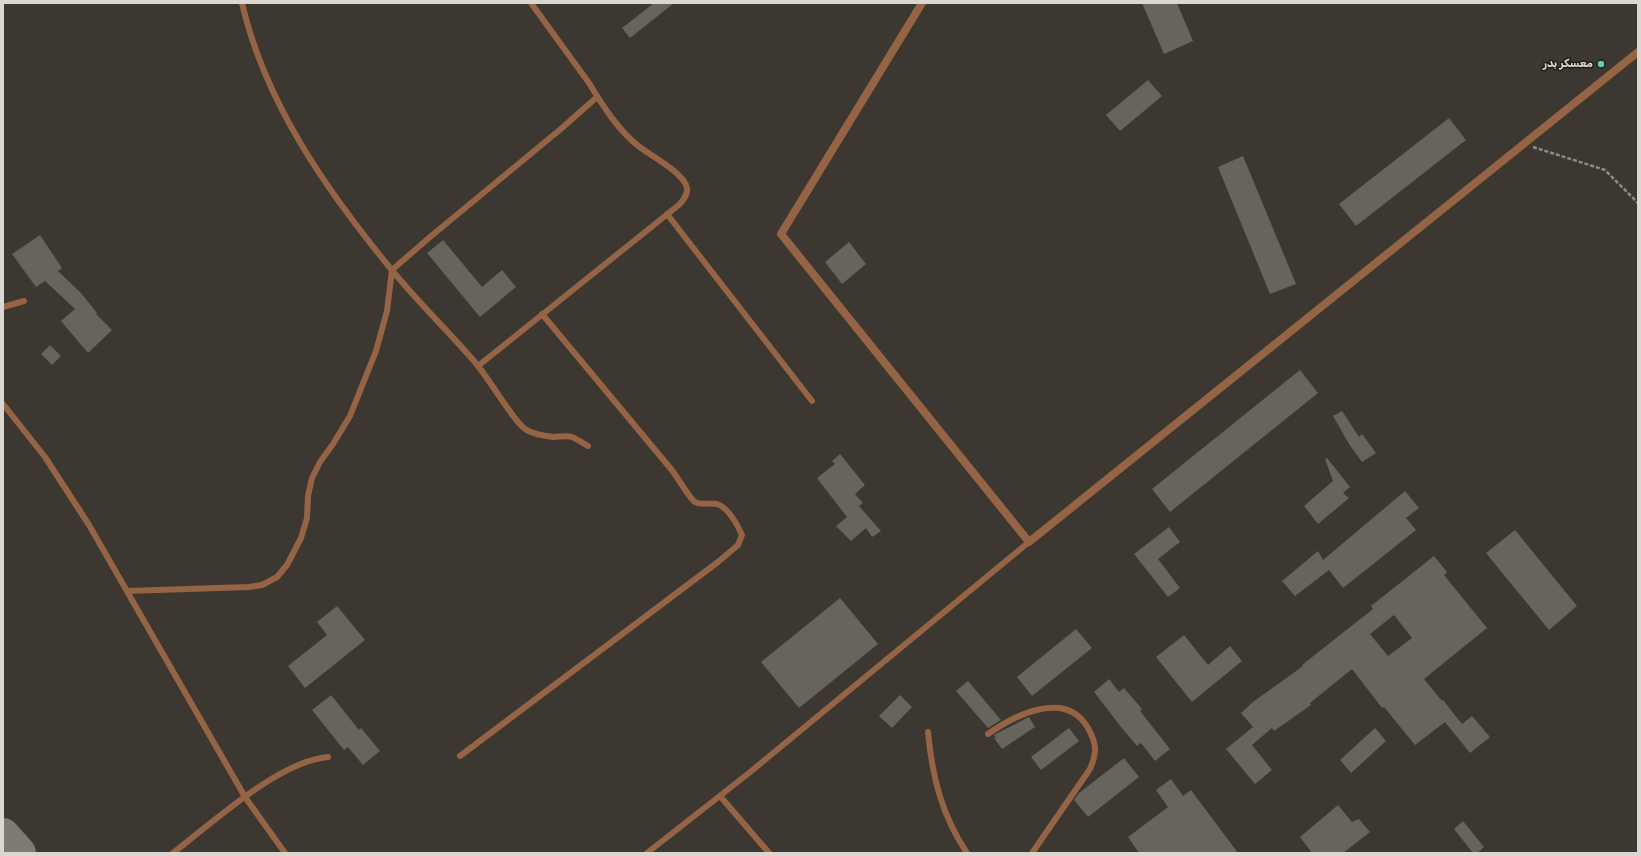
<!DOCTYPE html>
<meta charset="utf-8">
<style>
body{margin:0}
#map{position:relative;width:1641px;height:856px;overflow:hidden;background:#3c3730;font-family:Rubik,sans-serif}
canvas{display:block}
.frame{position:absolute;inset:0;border:4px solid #dad6d2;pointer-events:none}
</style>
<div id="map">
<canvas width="1641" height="856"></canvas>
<div class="frame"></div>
</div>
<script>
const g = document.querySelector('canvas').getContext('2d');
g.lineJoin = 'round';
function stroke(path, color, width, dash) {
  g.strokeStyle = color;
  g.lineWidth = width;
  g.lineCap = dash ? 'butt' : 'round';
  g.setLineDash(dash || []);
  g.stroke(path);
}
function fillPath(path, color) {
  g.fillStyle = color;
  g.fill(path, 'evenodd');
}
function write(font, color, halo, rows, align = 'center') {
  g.font = font + ' Rubik,"Noto Sans Arabic",sans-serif';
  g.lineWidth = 3;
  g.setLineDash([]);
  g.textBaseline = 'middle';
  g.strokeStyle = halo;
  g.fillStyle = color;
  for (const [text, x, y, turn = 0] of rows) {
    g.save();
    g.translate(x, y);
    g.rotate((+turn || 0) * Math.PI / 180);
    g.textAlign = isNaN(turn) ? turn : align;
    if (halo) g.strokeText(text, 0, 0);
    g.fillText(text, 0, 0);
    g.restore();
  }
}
stroke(new Path2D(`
 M 3,835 L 19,853`), '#7e7a74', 34);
fillPath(new Path2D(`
 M 654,3 L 674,3 L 630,38 L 622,28 Z
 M 1142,3 L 1177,3 L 1193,41 L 1164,54 Z
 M 1148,80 L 1162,96 L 1120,131 L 1106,115 Z
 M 1449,118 L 1466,140 L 1356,226 L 1339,204 Z
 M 1243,156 L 1296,284 L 1270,294 L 1218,167 Z
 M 40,235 L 62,268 L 58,271 L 81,293 L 97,313 L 96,314 L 112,330 L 88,353 L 61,321 L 75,309 L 45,281 L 36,287 L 12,254 Z
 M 443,240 L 482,287 L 502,270 L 516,287 L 480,317 L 427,253 Z
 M 849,242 L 866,264 L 842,284 L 825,262 Z
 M 50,345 L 61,356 L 52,365 L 41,354 Z
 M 1300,370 L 1318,393 L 1170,512 L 1152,489 Z
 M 1342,411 L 1359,437 L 1362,434 L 1376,453 L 1362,462 L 1349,444 L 1333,416 Z
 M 840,454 L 865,485 L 855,494 L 863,503 L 859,506 L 881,531 L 872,537 L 866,528 L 851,541 L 836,526 L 847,517 L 817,478 L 835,464 L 832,461 Z
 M 1327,458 L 1350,487 L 1343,493 L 1349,498 L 1318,524 L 1304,506 L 1333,481 L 1325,459 Z
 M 1405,491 L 1419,508 L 1406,518 L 1416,530 L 1343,588 L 1329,570 L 1295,596 L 1282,581 L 1318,551 L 1323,560 Z
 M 1169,527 L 1180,542 L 1158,559 L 1180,588 L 1168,597 L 1134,554 Z
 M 1515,530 L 1577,606 L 1549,630 L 1486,553 Z
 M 1434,556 L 1447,572 L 1444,575 L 1487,628 L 1424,679 L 1442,701 L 1443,700 L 1462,724 L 1472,716 L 1490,737 L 1470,753 L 1445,722 L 1415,745 L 1384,707 L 1382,708 L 1352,669 L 1310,703 L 1311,705 L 1274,731 L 1272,728 L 1252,745 L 1272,770 L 1255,784 L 1226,749 L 1253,727 L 1241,713 L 1253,702 L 1303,666 L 1302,665 L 1373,609 L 1371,606 ZM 1394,615 L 1412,638 L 1388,656 L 1370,634 Z
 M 840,598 L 878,644 L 799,708 L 761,662 Z
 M 337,606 L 365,640 L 305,688 L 288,666 L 327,635 L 317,622 Z
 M 1076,629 L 1092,648 L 1032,696 L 1017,677 Z
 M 1184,635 L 1208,665 L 1230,646 L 1242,661 L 1192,702 L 1156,657 Z
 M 1109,679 L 1119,692 L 1124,688 L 1142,709 L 1140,711 L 1170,749 L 1155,761 L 1141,743 L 1137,746 L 1121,727 L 1094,692 Z
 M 968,681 L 1001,720 L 988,728 L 956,691 Z
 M 331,695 L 359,730 L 361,728 L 380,751 L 363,765 L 348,747 L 344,750 L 312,710 Z
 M 900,695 L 912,707 L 892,728 L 879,716 Z
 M 1029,717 L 1035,727 L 1002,749 L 994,738 L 996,737 L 994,735 Z
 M 1069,728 L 1079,741 L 1041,770 L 1031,757 Z
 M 1375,728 L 1386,741 L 1351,773 L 1340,760 Z
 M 1124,758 L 1139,777 L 1088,817 L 1074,800 L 1079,793 Z
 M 1171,779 L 1183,796 L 1191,790 L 1238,853 L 1139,853 L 1128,837 L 1168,807 L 1156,790 Z
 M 1338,805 L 1352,822 L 1359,819 L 1370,832 L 1343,853 L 1312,853 L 1300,837 Z
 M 1463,821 L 1484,847 L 1477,853 L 1473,853 L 1454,829 Z`), '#67645b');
stroke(new Path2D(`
 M 1533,147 L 1605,170 L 1638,203`), '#908b86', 2.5, [4, 2]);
stroke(new Path2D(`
 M 242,3 C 265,103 327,191 391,269 C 417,301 447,330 474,361 C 485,374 494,389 504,403 C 510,411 516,422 525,429 C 532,434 545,436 554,437 C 559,437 567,435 572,437 C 577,439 583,443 588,446
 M 667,214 L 812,401
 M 3,307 L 24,301
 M 478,366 L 680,204 C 684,199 688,194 687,188 C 685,174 652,156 641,148 C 619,132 603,106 589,83 L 531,3
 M 3,404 L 45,457 L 89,525 L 245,797 L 285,853
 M 127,591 L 249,587 L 262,585 L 277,577 L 287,565 L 301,538 L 307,518 L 308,496 L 312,478 L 320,462 L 333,444 L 350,416 L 376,351 L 387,311 L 392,270 L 430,237 L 562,128 L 597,97
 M 928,732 C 932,776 942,816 967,853
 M 988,734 C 1015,715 1066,689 1088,728 C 1097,744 1097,753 1090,769 L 1032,853
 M 460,756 L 718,562 L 738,545 L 742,535 C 737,524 729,508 717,504 C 710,502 702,506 695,502 C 689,498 677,476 671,469 L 542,314
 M 720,796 L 769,853
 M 173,853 C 212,823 279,761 328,757
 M 647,853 L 749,773 L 1029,542`), '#956444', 6);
stroke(new Path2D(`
 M 922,3 L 781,234 L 1029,542 L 1638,52`), '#956444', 8);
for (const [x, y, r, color] of [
 [1601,64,4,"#5cceba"]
]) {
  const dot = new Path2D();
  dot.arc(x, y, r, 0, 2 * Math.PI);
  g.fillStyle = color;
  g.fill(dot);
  stroke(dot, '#211f1b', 1.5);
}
write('bold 11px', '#dad6d2', '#211f1b', [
 ["معسكر بدر",1593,64]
], 'right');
</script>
